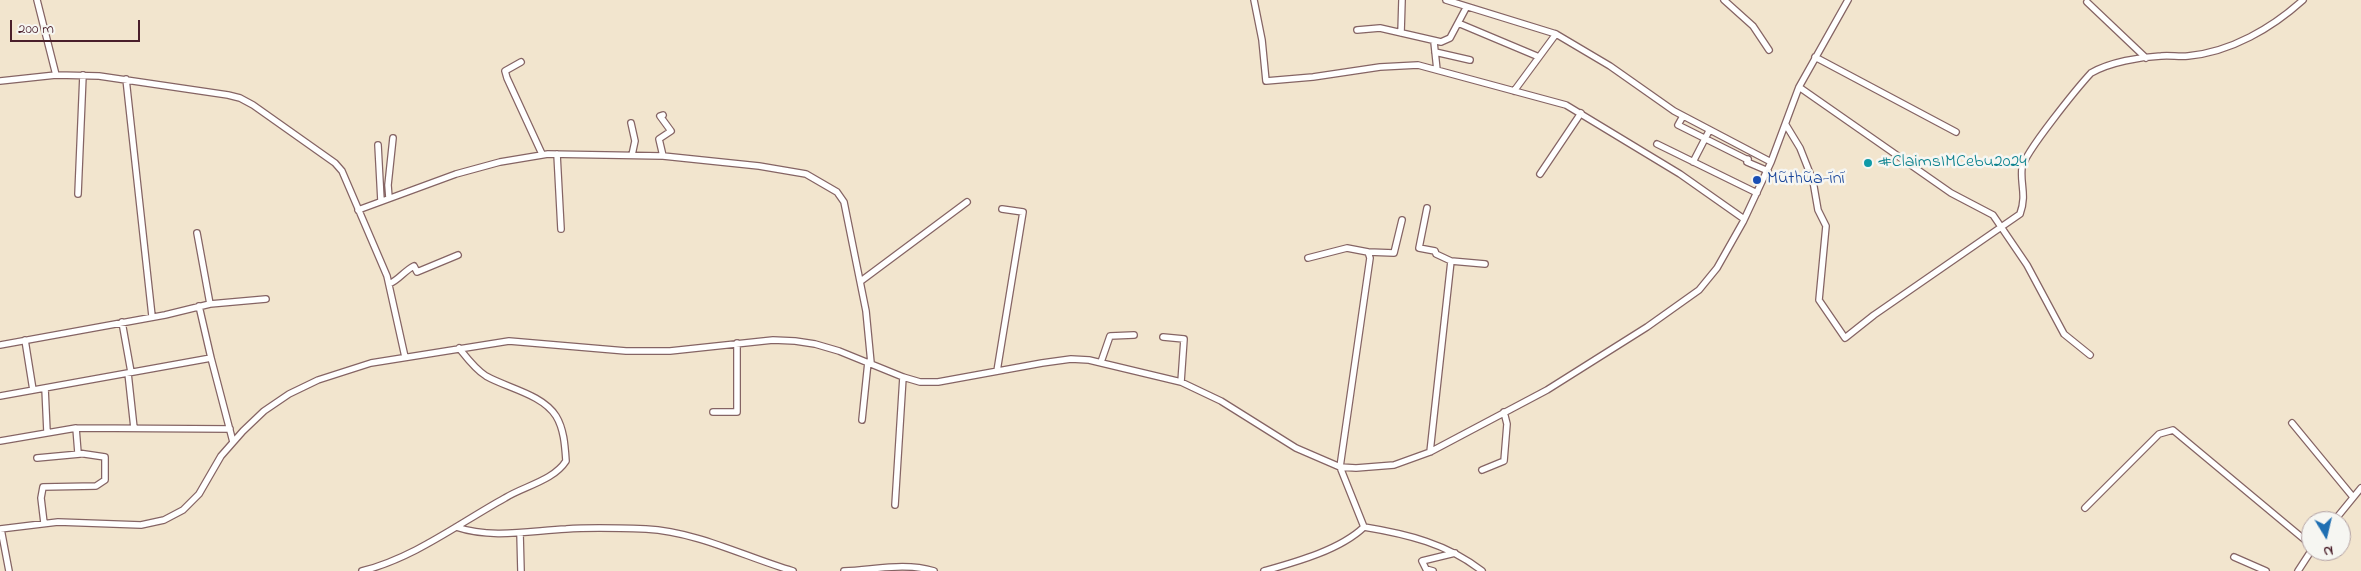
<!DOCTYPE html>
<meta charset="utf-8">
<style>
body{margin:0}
#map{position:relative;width:2361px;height:571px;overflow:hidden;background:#f2e5ce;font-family:"Indie Flower",sans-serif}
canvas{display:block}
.north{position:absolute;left:2301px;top:511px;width:50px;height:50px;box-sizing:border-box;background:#f6f6f2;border:1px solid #b1a0a2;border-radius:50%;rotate:171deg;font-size:14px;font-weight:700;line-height:20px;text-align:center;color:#4a1f2b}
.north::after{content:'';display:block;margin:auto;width:18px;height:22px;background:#1f6fb2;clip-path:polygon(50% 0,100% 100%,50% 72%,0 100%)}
.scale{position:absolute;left:10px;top:20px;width:130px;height:22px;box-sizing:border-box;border:2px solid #4a1f2b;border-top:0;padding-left:6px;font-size:15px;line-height:18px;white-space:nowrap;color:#4a1f2b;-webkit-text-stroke:4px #f6f6f2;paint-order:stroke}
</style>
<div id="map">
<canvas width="2361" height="571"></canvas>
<div class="north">N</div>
<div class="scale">200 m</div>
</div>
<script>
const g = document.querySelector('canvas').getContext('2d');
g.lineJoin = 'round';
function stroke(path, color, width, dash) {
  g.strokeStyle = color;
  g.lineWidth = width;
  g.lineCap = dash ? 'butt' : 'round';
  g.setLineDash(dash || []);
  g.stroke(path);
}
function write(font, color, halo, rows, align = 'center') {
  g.font = font + ' "Indie Flower",sans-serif';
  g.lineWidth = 5;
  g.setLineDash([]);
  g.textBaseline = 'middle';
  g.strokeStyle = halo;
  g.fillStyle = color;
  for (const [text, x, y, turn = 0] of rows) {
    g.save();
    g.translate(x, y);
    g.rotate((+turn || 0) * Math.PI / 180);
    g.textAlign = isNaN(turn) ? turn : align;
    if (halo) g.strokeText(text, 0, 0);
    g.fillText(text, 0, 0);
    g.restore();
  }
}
const minor = new Path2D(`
 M 37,0 L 56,75
 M 1254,0 L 1262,40 L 1266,81 L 1313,77 L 1380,67 L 1418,65 L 1566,105 L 1680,174 L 1744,219
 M 1446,0 L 1556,34 L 1610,66 L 1674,111 L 1771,162
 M 1724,0 L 1753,26 L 1769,50
 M 2087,2 L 2146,58
 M 1458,23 L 1539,57
 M 1357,30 L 1380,28 L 1441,42 L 1450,38 L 1466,8
 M 1401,33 L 1402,0
 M 1434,42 L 1437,70
 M 1435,52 L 1470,60
 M 1815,57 L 1956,132
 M 521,62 L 505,71 L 507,78 L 542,154
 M 126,79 L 152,316
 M 0,81 L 56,75 L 99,76 L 228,95 L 240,98 L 253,105 L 335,163 L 342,171 L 387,276 L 405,357
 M 1799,87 L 1951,193 L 1993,215 L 2027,265 L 2064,334 L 2090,355
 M 1514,91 L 1556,34
 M 1683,116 L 1678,125 L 1748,160
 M 631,123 L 635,141 L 632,155
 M 1786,125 L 1800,148 L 1813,181 L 1818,210 L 1826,226 L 1819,300 L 1845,338 L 1874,315 L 2020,214 C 2027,195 2020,184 2022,168 C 2024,153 2079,86 2091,73 C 2110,62 2140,57 2161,56 C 2170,55 2179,57 2188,56 C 2231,52 2272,28 2303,0
 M 1657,144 L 1757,193
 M 378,145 L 381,201
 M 557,154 L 561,229
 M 663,156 L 659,139 L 671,131 L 660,116 L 663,115
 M 1748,159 L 1747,162 L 1768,171
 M 1693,162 L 1709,131
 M 1540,174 L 1581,113
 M 78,194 L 83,75
 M 389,198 L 388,185 L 393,138
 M 1427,208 L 1419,248 L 1435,251 L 1436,254 L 1451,261 L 1485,264
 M 358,210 L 456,174 L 500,162 L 548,154 L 663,156 L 759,166 L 806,174 L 837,192 L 844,202 L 866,311 L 871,363
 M 197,233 L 210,304
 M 1368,252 L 1394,253 L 1402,220
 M 1308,258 L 1347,248 L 1368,252 L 1370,258 L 1340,467 L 1364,527 C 1407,534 1448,544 1482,571
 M 861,281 L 967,202
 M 389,284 C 399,280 404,271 414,266 L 417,272 L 458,255
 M 122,322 L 131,372
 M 1163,337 L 1184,339 L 1181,382
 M 25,340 L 33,390
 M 0,345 L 165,315 L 210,304 L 266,299
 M 211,358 L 233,442
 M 1101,362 L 1110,336 L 1134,335
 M 997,371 L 1023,212 L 1002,209
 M 128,373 L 134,428
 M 45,388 L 47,432
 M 0,396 L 211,358 L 199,306
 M 713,412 L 737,412 L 737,343
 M 862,420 L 868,362
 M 2292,423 L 2353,497
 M 0,441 L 76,428 L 230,429
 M 1430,452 L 1451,261
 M 37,458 L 80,454
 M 1482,470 L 1504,461 L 1507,424 L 1504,412
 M 895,505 L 903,377
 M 2085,508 L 2159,434 L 2173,430 L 2311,545
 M 2334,521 L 2361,488
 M 44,523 L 41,498 L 43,487 L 96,486 L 105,480 L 105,457 L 78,453 L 76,428
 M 456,527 C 492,539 529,531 566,529 C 592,527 620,528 646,529 C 698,532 745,557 793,571
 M 0,529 L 58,522 L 141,525 L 164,520 L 183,510 L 199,494 L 221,456 L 243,431 L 264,411 L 289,394 L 318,380 L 371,363 L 509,341 L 626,351 L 670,351 L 773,340 L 795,341 L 815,344 L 839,351 L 903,377 L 920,382 L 938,382 L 1042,363 L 1071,359 L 1089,360 L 1181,382 L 1221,401 L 1296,448 L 1340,467 L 1356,468 L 1394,465 L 1430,452 L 1547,390 L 1647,327 L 1699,290 L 1717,268 L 1743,222 L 1771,162 L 1799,87 L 1848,0
 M 1,529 L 9,571
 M 520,533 L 521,571
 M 2234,557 L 2266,571
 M 362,571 C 414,558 458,524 505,498 C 524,486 553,481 566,461 C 565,446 564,429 556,416 C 542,394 507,388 486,376 C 475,369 467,358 459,348
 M 844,571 C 874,570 904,562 934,571
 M 1264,571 C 1296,562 1340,550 1364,527
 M 1433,571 L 1426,569 L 1422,561 L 1455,553
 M 2298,571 L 2311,551`);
stroke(minor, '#856464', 8);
stroke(minor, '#fff', 5.5);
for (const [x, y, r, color] of [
 [1868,163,5,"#0f9aa8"],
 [1757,180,5,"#1a4fb4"]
]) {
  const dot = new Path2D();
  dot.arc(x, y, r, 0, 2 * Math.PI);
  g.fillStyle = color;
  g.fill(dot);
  stroke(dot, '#f6f6f2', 2);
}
write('18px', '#0d838f', '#f6f6f2', [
 ["#ClaimsIMCebu2024",1878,163]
], 'left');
write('18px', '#164399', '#f6f6f2', [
 ["Mũthũa-ĩnĩ",1767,180]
], 'left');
</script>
